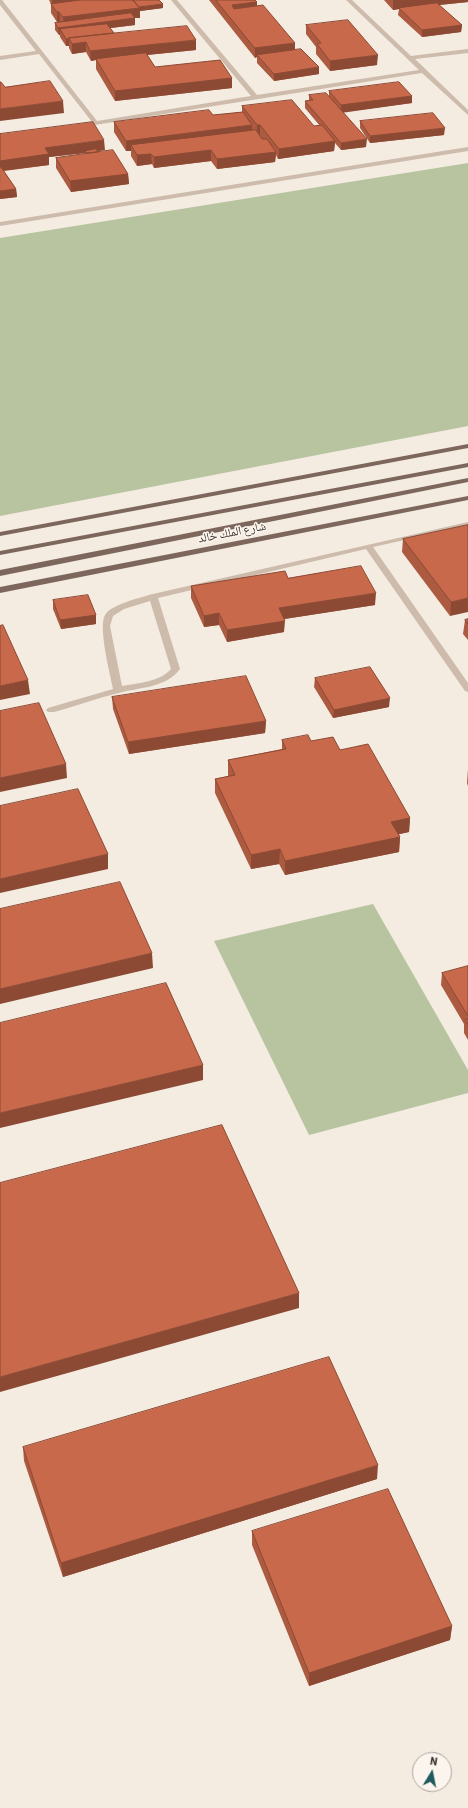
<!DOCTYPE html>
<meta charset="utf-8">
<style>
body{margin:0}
#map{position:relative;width:468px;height:1808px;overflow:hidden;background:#f4ebe1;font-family:Barlow,sans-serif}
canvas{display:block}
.north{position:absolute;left:412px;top:1752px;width:40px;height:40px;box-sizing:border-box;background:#fbf5ee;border:1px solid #aea6a0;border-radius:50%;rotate:10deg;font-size:11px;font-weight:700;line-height:16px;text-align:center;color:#3b302b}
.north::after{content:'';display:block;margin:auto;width:14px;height:18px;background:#1f5a5e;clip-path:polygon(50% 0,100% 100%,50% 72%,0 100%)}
</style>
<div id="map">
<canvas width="468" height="1808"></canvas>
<div class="north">N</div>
</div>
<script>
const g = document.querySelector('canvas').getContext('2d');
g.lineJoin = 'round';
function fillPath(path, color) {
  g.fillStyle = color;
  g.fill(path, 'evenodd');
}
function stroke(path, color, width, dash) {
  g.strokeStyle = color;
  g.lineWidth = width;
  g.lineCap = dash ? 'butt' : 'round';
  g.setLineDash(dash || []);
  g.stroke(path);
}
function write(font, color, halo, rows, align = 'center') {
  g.font = font + ' Barlow,"Noto Naskh Arabic",sans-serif';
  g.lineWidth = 3;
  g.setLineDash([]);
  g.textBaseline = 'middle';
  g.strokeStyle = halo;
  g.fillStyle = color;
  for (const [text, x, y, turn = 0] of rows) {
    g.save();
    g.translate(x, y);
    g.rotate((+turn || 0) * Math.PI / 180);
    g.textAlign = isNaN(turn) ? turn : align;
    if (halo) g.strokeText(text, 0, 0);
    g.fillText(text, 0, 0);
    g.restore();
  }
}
fillPath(new Path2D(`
 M 468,163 L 468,426 L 0,516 L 0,238 Z
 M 373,904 L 468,1070 L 468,1093 L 309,1135 L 214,941 Z`), '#b8c4a0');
fillPath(new Path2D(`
 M 0,0 L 2,0 L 97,121 L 251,96 L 171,0 L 177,0 L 257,95 L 419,70 L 346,0 L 352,0 L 411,56 L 468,49 L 468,53 L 415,59 L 468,110 L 468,115 L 422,73 L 82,127 L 80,126 L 80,124 L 92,122 L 39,54 L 0,60 L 0,56 L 36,51 L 0,5 Z
 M 468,147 L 468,151 L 0,226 L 0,222 Z
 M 468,522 L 468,526 L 373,547 L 468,683 L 468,692 L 465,691 L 366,549 L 158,598 L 180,669 C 166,688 140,687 119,693 C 97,698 76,706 54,712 L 48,712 L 46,710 L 48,708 L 113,689 C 110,673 98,627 105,615 C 110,605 142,597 153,594 ZM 150,601 L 171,669 C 160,682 138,683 122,686 L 110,626 L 113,616 L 124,609 Z`), '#cdbbac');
fillPath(new Path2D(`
 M 468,444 L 468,448 L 0,536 L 0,532 Z
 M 468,463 L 468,467 L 0,555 L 0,551 Z
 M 468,478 L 468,482 L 0,576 L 0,570 Z
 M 468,496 L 468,500 L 0,593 L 0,587 Z`), '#7d675c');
fillPath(new Path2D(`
 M 49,0 L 159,0 L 163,8 L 140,11 L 140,18 L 135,18 L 135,25 L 110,28 L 114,33 L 196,50 L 147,55 L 155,67 L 232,78 L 232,88 L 115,101 L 96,69 L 96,60 L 91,61 L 86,52 L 72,54 L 69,48 L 69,46 L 66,46 L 60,37 L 60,35 L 59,35 L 55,30 L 55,23 L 60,22 L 57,22 L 51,13 L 51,4 Z
 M 209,0 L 255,0 L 257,6 L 295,50 L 319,74 L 274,81 L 257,63 L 257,57 L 255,58 Z
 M 384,0 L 468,0 L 468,2 L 439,5 L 462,25 L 461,32 L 422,37 L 398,15 L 399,9 L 393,10 Z
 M 306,25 L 377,65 L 330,71 L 316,54 L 316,47 L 306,34 Z
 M 329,91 L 412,96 L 412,103 L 343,112 L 366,147 L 341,150 L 335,143 L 334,151 L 278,159 L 276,155 L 275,162 L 217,169 L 211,161 L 154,168 L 152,164 L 137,166 L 131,156 L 131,151 L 126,151 L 114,132 L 114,122 L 213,115 L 242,112 L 242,106 L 314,126 L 320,126 L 305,108 L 305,101 L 309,100 L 309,95 L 329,96 Z
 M 360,121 L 444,135 L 370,143 L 360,128 Z
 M 0,134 L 105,150 L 98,151 L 128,174 L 129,184 L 71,192 L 56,168 L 56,158 L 85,154 L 85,153 L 49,157 L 49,165 L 4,171 L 16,189 L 17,197 L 0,199 Z
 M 468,525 L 450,616 L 402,552 L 403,539 Z
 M 288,578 L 375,605 L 284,619 L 284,632 L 227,642 L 219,625 L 204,627 L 191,598 L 191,586 Z
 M 53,600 L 96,615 L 96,624 L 61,629 L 53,609 Z
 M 468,619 L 468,640 L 463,634 L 465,620 Z
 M 315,678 L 389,707 L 333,718 L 314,687 Z
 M 112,697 L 266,721 L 265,733 L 129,754 L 113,709 Z
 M 282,740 L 311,741 L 340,750 L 410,818 L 409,832 L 399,834 L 400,837 L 399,852 L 285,875 L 279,864 L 251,869 L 215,793 L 215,779 L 228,776 L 228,760 L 282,749 Z
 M 468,769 L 468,786 L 467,783 Z
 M 468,966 L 468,1040 L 464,1033 L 464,1024 L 441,985 L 442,973 Z
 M 23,1447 L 377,1479 L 63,1577 L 24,1461 Z
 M 252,1531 L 452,1626 L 450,1640 L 309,1686 L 252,1545 Z`), '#ac5a40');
fillPath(new Path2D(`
 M 52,0 L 122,0 L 53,7 Z
 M 393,0 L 468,0 L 468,2 L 400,9 L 399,8 L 399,9 L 393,10 Z
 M 257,2 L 257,12 L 232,15 L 232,5 Z
 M 163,4 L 163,8 L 140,11 L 140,18 L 135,18 L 135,25 L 63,34 L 60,29 L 60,35 L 59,35 L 58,28 L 64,27 L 63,17 Z
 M 57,12 L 59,12 L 60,22 L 57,22 Z
 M 462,25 L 461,32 L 422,37 L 422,30 Z
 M 66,39 L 69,39 L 69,46 L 66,46 Z
 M 196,40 L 196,50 L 97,60 L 96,59 L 96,60 L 91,61 L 90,51 Z
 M 86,42 L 86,52 L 72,54 L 72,44 Z
 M 295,43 L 295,53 L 257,55 L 257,57 L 255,58 L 255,48 Z
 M 378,55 L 377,65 L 330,71 L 330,61 Z
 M 319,67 L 319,74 L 274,81 L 274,74 Z
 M 232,78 L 232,88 L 115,101 L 115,91 Z
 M 412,96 L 412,103 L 341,113 L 341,105 Z
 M 63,101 L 64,113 L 0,121 L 0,109 Z
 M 252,125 L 252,135 L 131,145 L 131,151 L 126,151 L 126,141 Z
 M 257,125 L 260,125 L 260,135 L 257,135 Z
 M 445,128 L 444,135 L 370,143 L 370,136 Z
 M 367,139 L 366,147 L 341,150 L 341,143 Z
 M 104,140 L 105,150 L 86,153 L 85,151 L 85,153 L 49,157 L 49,165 L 0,171 L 0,161 L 45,148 Z
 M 335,141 L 334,151 L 278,159 L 279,149 Z
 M 211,150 L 211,161 L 154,168 L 154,157 Z
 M 276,152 L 275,162 L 217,169 L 217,159 Z
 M 151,154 L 152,164 L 137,166 L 137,155 Z
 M 128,174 L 129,184 L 71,192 L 70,181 Z
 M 16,189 L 17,197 L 0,199 L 0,191 Z
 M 376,593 L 375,605 L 278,620 L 279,608 Z
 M 468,598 L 468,612 L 450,616 L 451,602 Z
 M 219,613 L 219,625 L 204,627 L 204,616 Z
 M 96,615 L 96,624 L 61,629 L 60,620 Z
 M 285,621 L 284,632 L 227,642 L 227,630 Z
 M 28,680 L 30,694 L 0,700 L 0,686 Z
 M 390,698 L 389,707 L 333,718 L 334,710 Z
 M 266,721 L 265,733 L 129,754 L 128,742 Z
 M 66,764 L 67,778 L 0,792 L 0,778 Z
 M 410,818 L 409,832 L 391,836 L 391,822 Z
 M 400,837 L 399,852 L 285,875 L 285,861 Z
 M 280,849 L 279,864 L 251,869 L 251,855 Z
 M 108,854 L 108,869 L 0,893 L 0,879 Z
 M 152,953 L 153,968 L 0,1004 L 0,989 Z
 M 203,1065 L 203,1080 L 0,1128 L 0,1113 Z
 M 299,1293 L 299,1308 L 0,1392 L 0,1377 Z
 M 378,1465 L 377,1479 L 63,1577 L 61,1563 Z
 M 452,1626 L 450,1640 L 309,1686 L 309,1673 Z`), '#8c4a34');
const building = new Path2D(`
 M 81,0 L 133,0 L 140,8 L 63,17 L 59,12 L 57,12 L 51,4 Z
 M 133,0 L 159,0 L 163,4 L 139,7 Z
 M 216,0 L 255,0 L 257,2 L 232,5 L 234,9 L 263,5 L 295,43 L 255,48 Z
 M 437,3 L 462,25 L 422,30 L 399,8 Z
 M 131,13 L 135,18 L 58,28 L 55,23 Z
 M 348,20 L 378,55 L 330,61 L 317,44 L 321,43 L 306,25 Z
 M 107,24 L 114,33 L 69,38 L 69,39 L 66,39 L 60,29 Z
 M 187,26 L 196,40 L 90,51 L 86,42 L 72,44 L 69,38 Z
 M 301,49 L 319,67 L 274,74 L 257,55 Z
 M 146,53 L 155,67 L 220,60 L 232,78 L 115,91 L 96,59 Z
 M 50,81 L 63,101 L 0,109 L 0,82 L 1,82 L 5,87 Z
 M 399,82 L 412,96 L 341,105 L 329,91 Z
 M 326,93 L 367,139 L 341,143 L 305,101 L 313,100 L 309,95 Z
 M 292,100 L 314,126 L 322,125 L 335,141 L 279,149 L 260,125 L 257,125 L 242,106 Z
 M 209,110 L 213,115 L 243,112 L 252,125 L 126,141 L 114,122 Z
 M 433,113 L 445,128 L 370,136 L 360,121 Z
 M 93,122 L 104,140 L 45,148 L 49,154 L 0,161 L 0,134 Z
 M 256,130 L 262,139 L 267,139 L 276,152 L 217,159 L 211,150 L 154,157 L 151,154 L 137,155 L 131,145 Z
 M 96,149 L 98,152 L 87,153 L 85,151 Z
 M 113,150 L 128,174 L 70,181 L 56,158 Z
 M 0,167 L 1,167 L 16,189 L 0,191 Z
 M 468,525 L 468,598 L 451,602 L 403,539 Z
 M 361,566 L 376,593 L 279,608 L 285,621 L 227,630 L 219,613 L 204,616 L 191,586 L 285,571 L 288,578 Z
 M 88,595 L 96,615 L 60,620 L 53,600 Z
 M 468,619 L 468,624 L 465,620 Z
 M 3,625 L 28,680 L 0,686 L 0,626 Z
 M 370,667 L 390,698 L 334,710 L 315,678 Z
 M 246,676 L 266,721 L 128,742 L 112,697 Z
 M 39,703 L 66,764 L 0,778 L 0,711 Z
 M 308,735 L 311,741 L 333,737 L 340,750 L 368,744 L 410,818 L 391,822 L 400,837 L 285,861 L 280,849 L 251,855 L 215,779 L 235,775 L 228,760 L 286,749 L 282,740 Z
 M 78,789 L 108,854 L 0,879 L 0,806 Z
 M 120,882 L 152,953 L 0,989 L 0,909 Z
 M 468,966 L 468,1016 L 442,973 Z
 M 166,983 L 203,1065 L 0,1113 L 0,1023 Z
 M 468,1019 L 468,1025 L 465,1020 Z
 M 222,1125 L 299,1293 L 0,1377 L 0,1183 Z
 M 329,1357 L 378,1465 L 61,1563 L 23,1447 Z
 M 388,1489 L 452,1626 L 309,1673 L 252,1531 Z`);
fillPath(building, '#c8694b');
stroke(building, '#8c4a34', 1);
write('12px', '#3b302b', '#fbf5ee', [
 ["شارع الملك خالد",232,532,-11]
]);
</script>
